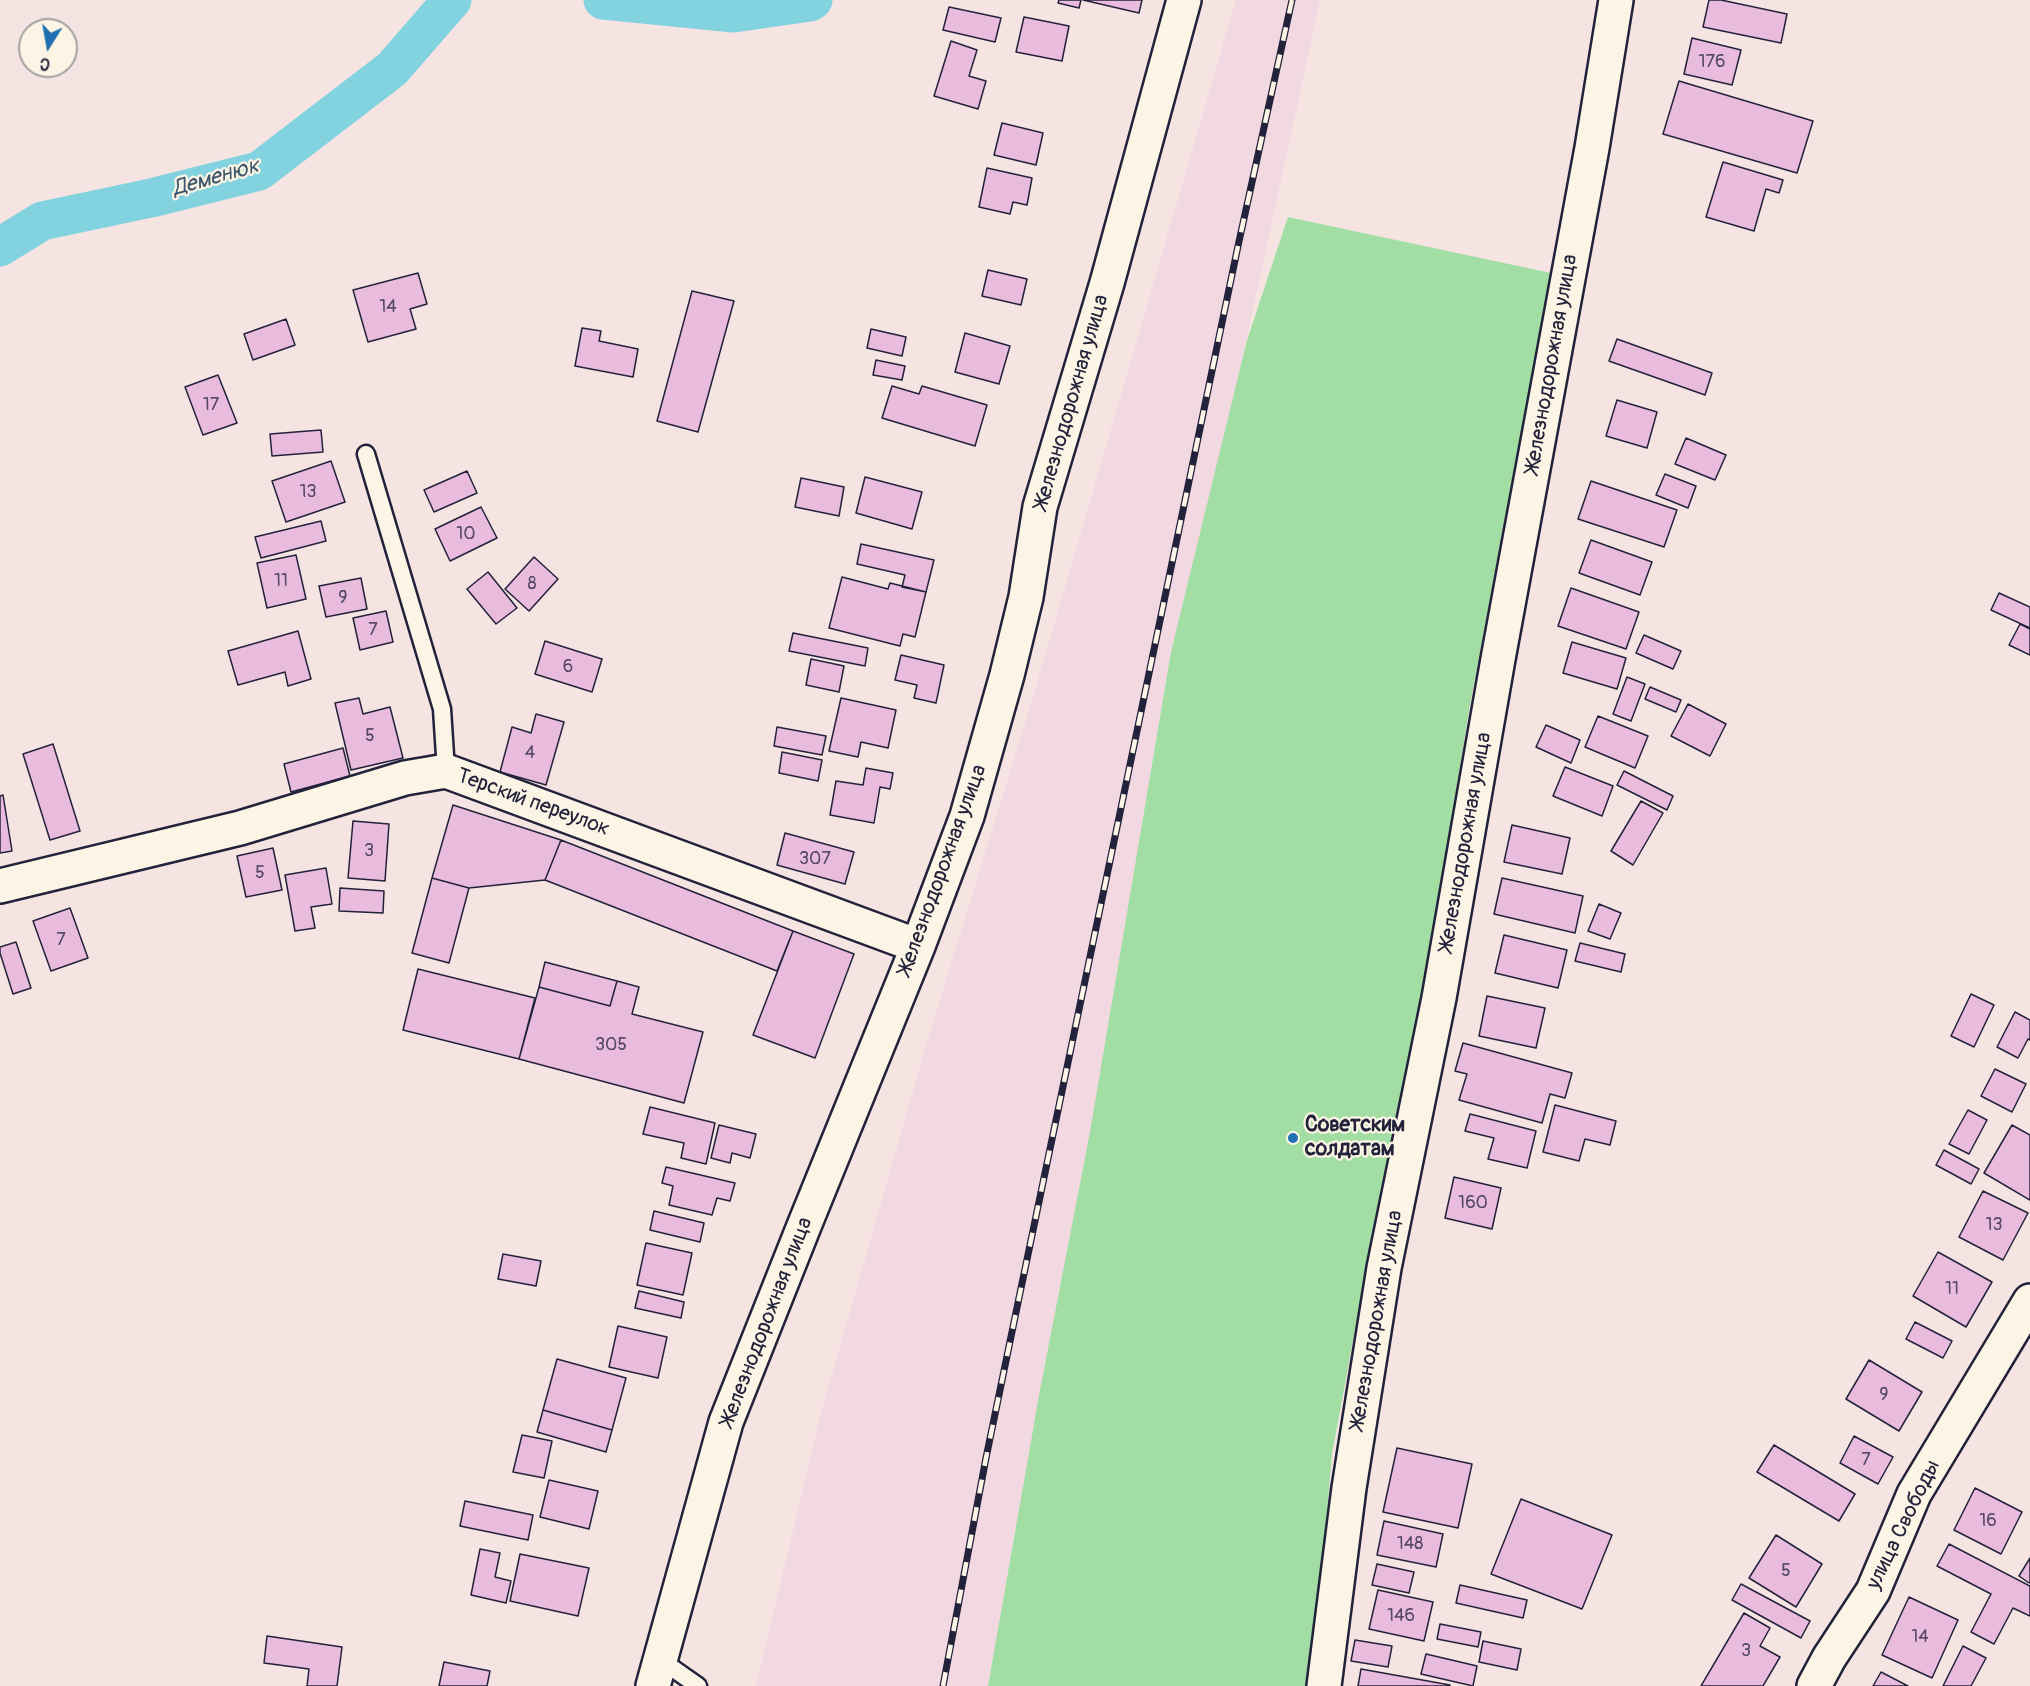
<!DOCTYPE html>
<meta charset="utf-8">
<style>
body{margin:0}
#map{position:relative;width:2030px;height:1686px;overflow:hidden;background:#f6e4e3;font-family:Pangolin,sans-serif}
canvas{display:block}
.north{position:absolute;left:18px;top:18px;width:60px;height:60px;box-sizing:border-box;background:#fcf5e5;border:2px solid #a5a1a1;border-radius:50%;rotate:191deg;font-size:16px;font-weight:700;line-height:24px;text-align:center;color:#22223b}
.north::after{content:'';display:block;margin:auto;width:21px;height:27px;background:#1f6fb2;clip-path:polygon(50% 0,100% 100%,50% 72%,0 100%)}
</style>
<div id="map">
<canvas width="2030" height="1686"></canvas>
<div class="north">С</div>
</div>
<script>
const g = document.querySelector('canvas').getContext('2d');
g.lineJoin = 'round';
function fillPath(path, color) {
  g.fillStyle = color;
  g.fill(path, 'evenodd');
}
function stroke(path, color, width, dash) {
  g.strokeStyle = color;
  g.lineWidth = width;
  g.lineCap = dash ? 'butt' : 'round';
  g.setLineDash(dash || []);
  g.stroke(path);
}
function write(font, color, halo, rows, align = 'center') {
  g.font = font + ' Pangolin,sans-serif';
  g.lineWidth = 4.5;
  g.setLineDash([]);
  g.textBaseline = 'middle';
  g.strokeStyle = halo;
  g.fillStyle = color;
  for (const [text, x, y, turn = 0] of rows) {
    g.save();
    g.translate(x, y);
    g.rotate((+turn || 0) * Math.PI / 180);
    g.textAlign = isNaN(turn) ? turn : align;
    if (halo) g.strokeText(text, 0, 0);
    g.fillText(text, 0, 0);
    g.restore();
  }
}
fillPath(new Path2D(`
 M 1236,0 L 1320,0 L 1228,425 L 1171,652 L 1090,1132 L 1040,1391 L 988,1686 L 756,1686 L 821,1413 L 925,1049 L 1036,687 Z`), '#f2d8e1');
fillPath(new Path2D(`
 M 1288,217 L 1551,273 L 1469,710 L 1418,1024 L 1382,1185 L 1332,1454 L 1312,1686 L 988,1686 L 1040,1390 L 1090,1132 L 1171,652 L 1247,340 Z`), '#a2dea4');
stroke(new Path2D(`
 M 603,0 L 734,13 L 810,2 L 813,0
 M 0,247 L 42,221 L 151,198 L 259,171 L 392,69 L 452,0`), '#83d2df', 39);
const building = new Path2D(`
 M 1059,0 L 1081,0 L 1079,8 L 1058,3 Z
 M 1083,0 L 1142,0 L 1139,13 Z
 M 1709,0 L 1721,0 L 1787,14 L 1781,43 L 1703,27 Z
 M 949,7 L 1001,18 L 995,42 L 943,30 Z
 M 1024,17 L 1069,26 L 1062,61 L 1016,52 Z
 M 1692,38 L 1741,50 L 1732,85 L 1684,74 Z
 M 951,41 L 977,50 L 969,76 L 986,81 L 978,109 L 934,96 Z
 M 1679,81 L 1813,121 L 1797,173 L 1663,134 Z
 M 1002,123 L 1043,133 L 1036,165 L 994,155 Z
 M 1723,162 L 1783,180 L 1779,193 L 1766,189 L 1754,231 L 1706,217 Z
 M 987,168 L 1032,178 L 1027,205 L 1013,202 L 1010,214 L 979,207 Z
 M 988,270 L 1027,279 L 1021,305 L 982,296 Z
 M 418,273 L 427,304 L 410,309 L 416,329 L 368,342 L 353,290 Z
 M 692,291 L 734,301 L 698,432 L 657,421 Z
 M 286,319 L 295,345 L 253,360 L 244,334 Z
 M 582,328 L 601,331 L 599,341 L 638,349 L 633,377 L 575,366 Z
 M 871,329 L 906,337 L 902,356 L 867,348 Z
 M 965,333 L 1010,346 L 999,384 L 955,372 Z
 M 1617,339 L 1712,373 L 1705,395 L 1609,361 Z
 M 876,360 L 905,366 L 902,380 L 873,375 Z
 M 218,375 L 237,423 L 203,435 L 185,387 Z
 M 892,386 L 919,394 L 922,386 L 987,405 L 975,446 L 882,418 Z
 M 1617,400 L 1657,412 L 1647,448 L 1606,436 Z
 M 321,430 L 323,452 L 272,456 L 270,434 Z
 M 1686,438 L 1726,455 L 1715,480 L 1675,464 Z
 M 331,461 L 345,502 L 286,522 L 272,481 Z
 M 467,471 L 477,493 L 434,512 L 424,490 Z
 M 1665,474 L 1696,486 L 1688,508 L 1656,495 Z
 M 865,477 L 922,492 L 912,529 L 856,513 Z
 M 801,478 L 844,487 L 839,516 L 795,507 Z
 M 1591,481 L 1677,510 L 1664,547 L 1578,519 Z
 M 481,507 L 497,538 L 450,561 L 435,529 Z
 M 321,521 L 326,541 L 261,558 L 255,537 Z
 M 1591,540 L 1652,562 L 1640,595 L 1579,573 Z
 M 861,544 L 934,560 L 926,592 L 902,587 L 905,575 L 857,564 Z
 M 296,555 L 306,599 L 267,608 L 257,563 Z
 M 534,557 L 558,579 L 529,611 L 505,589 Z
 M 488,572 L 517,608 L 496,624 L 467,589 Z
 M 842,577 L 888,589 L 890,583 L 926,592 L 915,637 L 903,634 L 900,646 L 829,628 Z
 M 361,578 L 367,609 L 326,617 L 319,586 Z
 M 1571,588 L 1639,612 L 1626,649 L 1558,626 Z
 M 1999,593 L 2030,607 L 2030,628 L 1991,610 Z
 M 386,611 L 393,642 L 360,650 L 353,618 Z
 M 2020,624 L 2030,629 L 2030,655 L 2009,645 Z
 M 298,631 L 311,679 L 288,686 L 285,672 L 238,685 L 228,651 Z
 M 793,633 L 868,648 L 865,666 L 789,651 Z
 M 1644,635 L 1681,651 L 1673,669 L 1636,653 Z
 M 545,641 L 602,659 L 592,692 L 535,674 Z
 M 1572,642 L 1626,658 L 1617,689 L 1563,673 Z
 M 901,655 L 944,665 L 936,703 L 914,698 L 917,685 L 895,680 Z
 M 811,659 L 844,666 L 839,692 L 806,685 Z
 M 1627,677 L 1645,684 L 1631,721 L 1613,714 Z
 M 1650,687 L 1681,700 L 1676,712 L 1645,699 Z
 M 359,698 L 363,714 L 390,707 L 403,758 L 351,770 L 335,703 Z
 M 841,698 L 896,710 L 888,748 L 861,742 L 858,757 L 829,751 Z
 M 1688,704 L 1726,724 L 1710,756 L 1671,736 Z
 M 536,714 L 564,722 L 546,785 L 500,772 L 512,727 L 531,733 Z
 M 1598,716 L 1648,736 L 1635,768 L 1585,747 Z
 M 1546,725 L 1580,740 L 1571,763 L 1536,747 Z
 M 777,727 L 826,736 L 822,755 L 774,746 Z
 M 53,744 L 80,831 L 50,840 L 23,754 Z
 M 343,748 L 350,776 L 291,792 L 284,764 Z
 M 782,752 L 822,760 L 818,781 L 779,773 Z
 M 1565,767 L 1613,786 L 1602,816 L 1553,796 Z
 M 866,768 L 893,773 L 890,789 L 880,787 L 874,823 L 830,815 L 836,781 L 863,785 Z
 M 1624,771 L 1673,796 L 1667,810 L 1617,785 Z
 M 3,795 L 12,851 L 0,853 L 0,796 Z
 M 1641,801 L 1663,813 L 1633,865 L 1611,851 Z
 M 453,805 L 561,840 L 545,880 L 469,888 L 432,878 Z
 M 353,821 L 389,824 L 385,881 L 348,878 Z
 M 1512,825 L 1570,838 L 1562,874 L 1504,862 Z
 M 785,833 L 854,852 L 845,884 L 777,865 Z
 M 561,840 L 793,931 L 777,971 L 545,880 Z
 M 273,848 L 282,890 L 246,897 L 237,856 Z
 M 326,868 L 332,904 L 311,907 L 315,928 L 295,931 L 285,875 Z
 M 432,878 L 469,888 L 449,963 L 412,953 Z
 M 1502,878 L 1583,896 L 1575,933 L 1494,914 Z
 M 340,888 L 384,891 L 383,913 L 339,911 Z
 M 1599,904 L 1621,913 L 1610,939 L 1588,931 Z
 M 70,908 L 88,958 L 51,971 L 33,921 Z
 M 793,931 L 854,954 L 815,1058 L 753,1035 Z
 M 1504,935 L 1567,950 L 1558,988 L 1495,973 Z
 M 16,942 L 31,988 L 13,994 L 0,953 L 0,947 Z
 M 1580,943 L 1625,954 L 1621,972 L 1575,961 Z
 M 545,962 L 617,981 L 610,1006 L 539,987 Z
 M 418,969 L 535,998 L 519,1059 L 403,1030 Z
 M 617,981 L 639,987 L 632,1014 L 703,1032 L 684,1103 L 519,1059 L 539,987 L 610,1006 Z
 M 1971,994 L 1994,1005 L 1974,1047 L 1951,1036 Z
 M 1487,996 L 1545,1008 L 1536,1048 L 1479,1036 Z
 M 2015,1012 L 2030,1020 L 2030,1040 L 2028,1039 L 2018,1058 L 1997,1047 Z
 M 1463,1043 L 1572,1073 L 1565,1098 L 1550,1094 L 1542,1123 L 1459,1100 L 1467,1074 L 1455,1071 Z
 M 1995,1069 L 2026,1084 L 2012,1112 L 1981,1096 Z
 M 1555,1105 L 1616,1121 L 1610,1145 L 1585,1139 L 1579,1161 L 1543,1152 Z
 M 650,1107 L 715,1123 L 706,1164 L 681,1158 L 684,1143 L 643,1134 Z
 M 1968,1110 L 1987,1120 L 1969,1154 L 1949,1144 Z
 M 1470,1114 L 1536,1131 L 1527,1168 L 1488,1159 L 1494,1138 L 1465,1131 Z
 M 719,1125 L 756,1134 L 750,1158 L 732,1153 L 730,1163 L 711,1158 Z
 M 2012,1125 L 2030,1135 L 2030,1200 L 1984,1173 Z
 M 1944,1150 L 1979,1169 L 1971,1184 L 1936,1165 Z
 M 666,1167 L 735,1183 L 730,1201 L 717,1198 L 712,1215 L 669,1205 L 673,1186 L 662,1183 Z
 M 1454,1177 L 1501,1188 L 1492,1229 L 1445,1218 Z
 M 1983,1191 L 2028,1213 L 2003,1260 L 1959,1237 Z
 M 654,1211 L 704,1223 L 700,1242 L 650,1230 Z
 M 646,1243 L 692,1253 L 683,1295 L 637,1285 Z
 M 1938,1252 L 1992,1282 L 1966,1327 L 1913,1296 Z
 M 503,1254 L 541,1261 L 536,1286 L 498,1279 Z
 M 639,1291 L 684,1302 L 681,1318 L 635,1308 Z
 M 1915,1322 L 1952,1341 L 1943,1358 L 1906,1339 Z
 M 618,1326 L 667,1337 L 658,1378 L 609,1367 Z
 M 557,1359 L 626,1378 L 612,1430 L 543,1410 Z
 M 1869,1360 L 1922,1392 L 1899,1431 L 1846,1399 Z
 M 543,1410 L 612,1430 L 606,1452 L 537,1432 Z
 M 522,1435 L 552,1441 L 544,1478 L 513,1472 Z
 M 1854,1436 L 1893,1457 L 1878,1484 L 1840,1463 Z
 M 1774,1445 L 1855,1494 L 1839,1521 L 1757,1472 Z
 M 1397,1448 L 1472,1464 L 1458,1528 L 1383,1512 Z
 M 549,1480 L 598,1491 L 589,1529 L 540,1517 Z
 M 1975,1488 L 2022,1512 L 2001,1554 L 1954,1530 Z
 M 1521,1499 L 1612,1535 L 1582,1609 L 1491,1574 Z
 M 465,1501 L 533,1515 L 528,1540 L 460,1526 Z
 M 1384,1521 L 1443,1534 L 1436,1567 L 1377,1555 Z
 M 1776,1535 L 1822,1564 L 1796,1607 L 1749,1578 Z
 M 1949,1544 L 2030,1586 L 2030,1616 L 2013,1608 L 1994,1644 L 1971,1632 L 1991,1594 L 1937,1566 Z
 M 480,1549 L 500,1553 L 495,1577 L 511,1581 L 506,1603 L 471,1595 Z
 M 520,1554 L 589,1568 L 578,1616 L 510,1601 Z
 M 2030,1558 L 2030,1582 L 2029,1583 L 2019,1576 Z
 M 1377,1564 L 1414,1572 L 1409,1593 L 1372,1585 Z
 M 1741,1584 L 1810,1621 L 1801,1638 L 1732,1600 Z
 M 1460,1585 L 1527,1600 L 1523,1618 L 1456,1603 Z
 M 1378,1590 L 1433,1602 L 1424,1641 L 1369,1629 Z
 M 1909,1597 L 1958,1620 L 1932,1678 L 1882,1655 Z
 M 1744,1613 L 1770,1628 L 1760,1646 L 1780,1657 L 1763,1686 L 1701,1686 Z
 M 1440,1624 L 1481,1632 L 1478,1647 L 1437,1639 Z
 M 267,1636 L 342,1647 L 337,1686 L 307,1686 L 309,1669 L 264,1663 Z
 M 1355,1640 L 1392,1646 L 1388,1667 L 1351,1661 Z
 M 1483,1641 L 1521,1649 L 1517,1670 L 1479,1662 Z
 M 1963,1646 L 1986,1658 L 1971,1686 L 1943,1686 Z
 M 1426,1654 L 1477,1666 L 1473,1686 L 1421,1674 Z
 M 444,1662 L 490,1671 L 487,1686 L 439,1686 Z
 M 1361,1669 L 1450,1685 L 1449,1686 L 1358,1686 Z
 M 1881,1672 L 1908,1686 L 1873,1686 Z`);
fillPath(building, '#e9bbdd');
stroke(building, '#22223b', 1.5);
const lane = new Path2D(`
 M 366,454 L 442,709 L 446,771
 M 661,1660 L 698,1686`);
const street = new Path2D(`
 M 0,886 L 240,828 L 405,778 L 446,771 L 918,946
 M 653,1686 L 726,1422 L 804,1226 L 918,946 L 967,816 L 1007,675 L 1026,597 L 1040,507 L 1107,283 L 1184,0
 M 1324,1686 L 1349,1488 L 1384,1268 L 1439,998 L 1498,659 L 1592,148 L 1616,0
 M 1814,1686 L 1829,1658 L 1873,1591 L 1914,1494 L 2030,1301`);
stroke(lane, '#22223b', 21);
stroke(street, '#22223b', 38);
stroke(lane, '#fcf5e5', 16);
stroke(street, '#fcf5e5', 33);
const rail = new Path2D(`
 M 943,1686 L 986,1458 L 1020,1293 L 1238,246 L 1292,0`);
stroke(rail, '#22223b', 7);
stroke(rail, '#fcf5e5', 4.5, [14]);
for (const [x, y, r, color] of [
 [1293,1138,6,"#1f6fb2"]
]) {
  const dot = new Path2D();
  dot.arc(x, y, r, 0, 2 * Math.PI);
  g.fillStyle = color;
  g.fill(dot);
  stroke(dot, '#fcf5e5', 2);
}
write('18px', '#544864', null, [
 ["176",1712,62],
 ["14",388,307],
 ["17",211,405],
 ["13",308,492],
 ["10",466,534],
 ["11",281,581],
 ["8",532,584],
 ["9",343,598],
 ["7",373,630],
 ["6",568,667],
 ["5",370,736],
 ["4",530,753],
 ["3",369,851],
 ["307",815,859],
 ["5",260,873],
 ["7",61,940],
 ["305",611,1045],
 ["160",1473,1203],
 ["13",1994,1225],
 ["11",1952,1289],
 ["9",1884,1395],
 ["7",1866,1460],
 ["16",1988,1521],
 ["148",1410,1544],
 ["5",1786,1571],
 ["146",1401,1616],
 ["14",1920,1637],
 ["3",1746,1651]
]);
write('21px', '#22223b', '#fcf5e5', [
 ["Железнодорожная улица",1552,364,-80],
 ["Железнодорожная улица",1072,402,-74],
 ["Терский переулок",533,803,20],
 ["Железнодорожная улица",1466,842,-80],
 ["Железнодорожная улица",943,870,-70],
 ["Железнодорожная улица",1377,1320,-80],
 ["Железнодорожная улица",767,1322,-69],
 ["улица Свободы",1904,1525,-64]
]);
write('bold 21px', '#22223b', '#fcf5e5', [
 ["Советским",1305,1126],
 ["солдатам",1305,1150]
], 'left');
write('italic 22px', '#3f576c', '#fcf5e5', [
 ["Деменюк",216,178,-16]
]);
</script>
